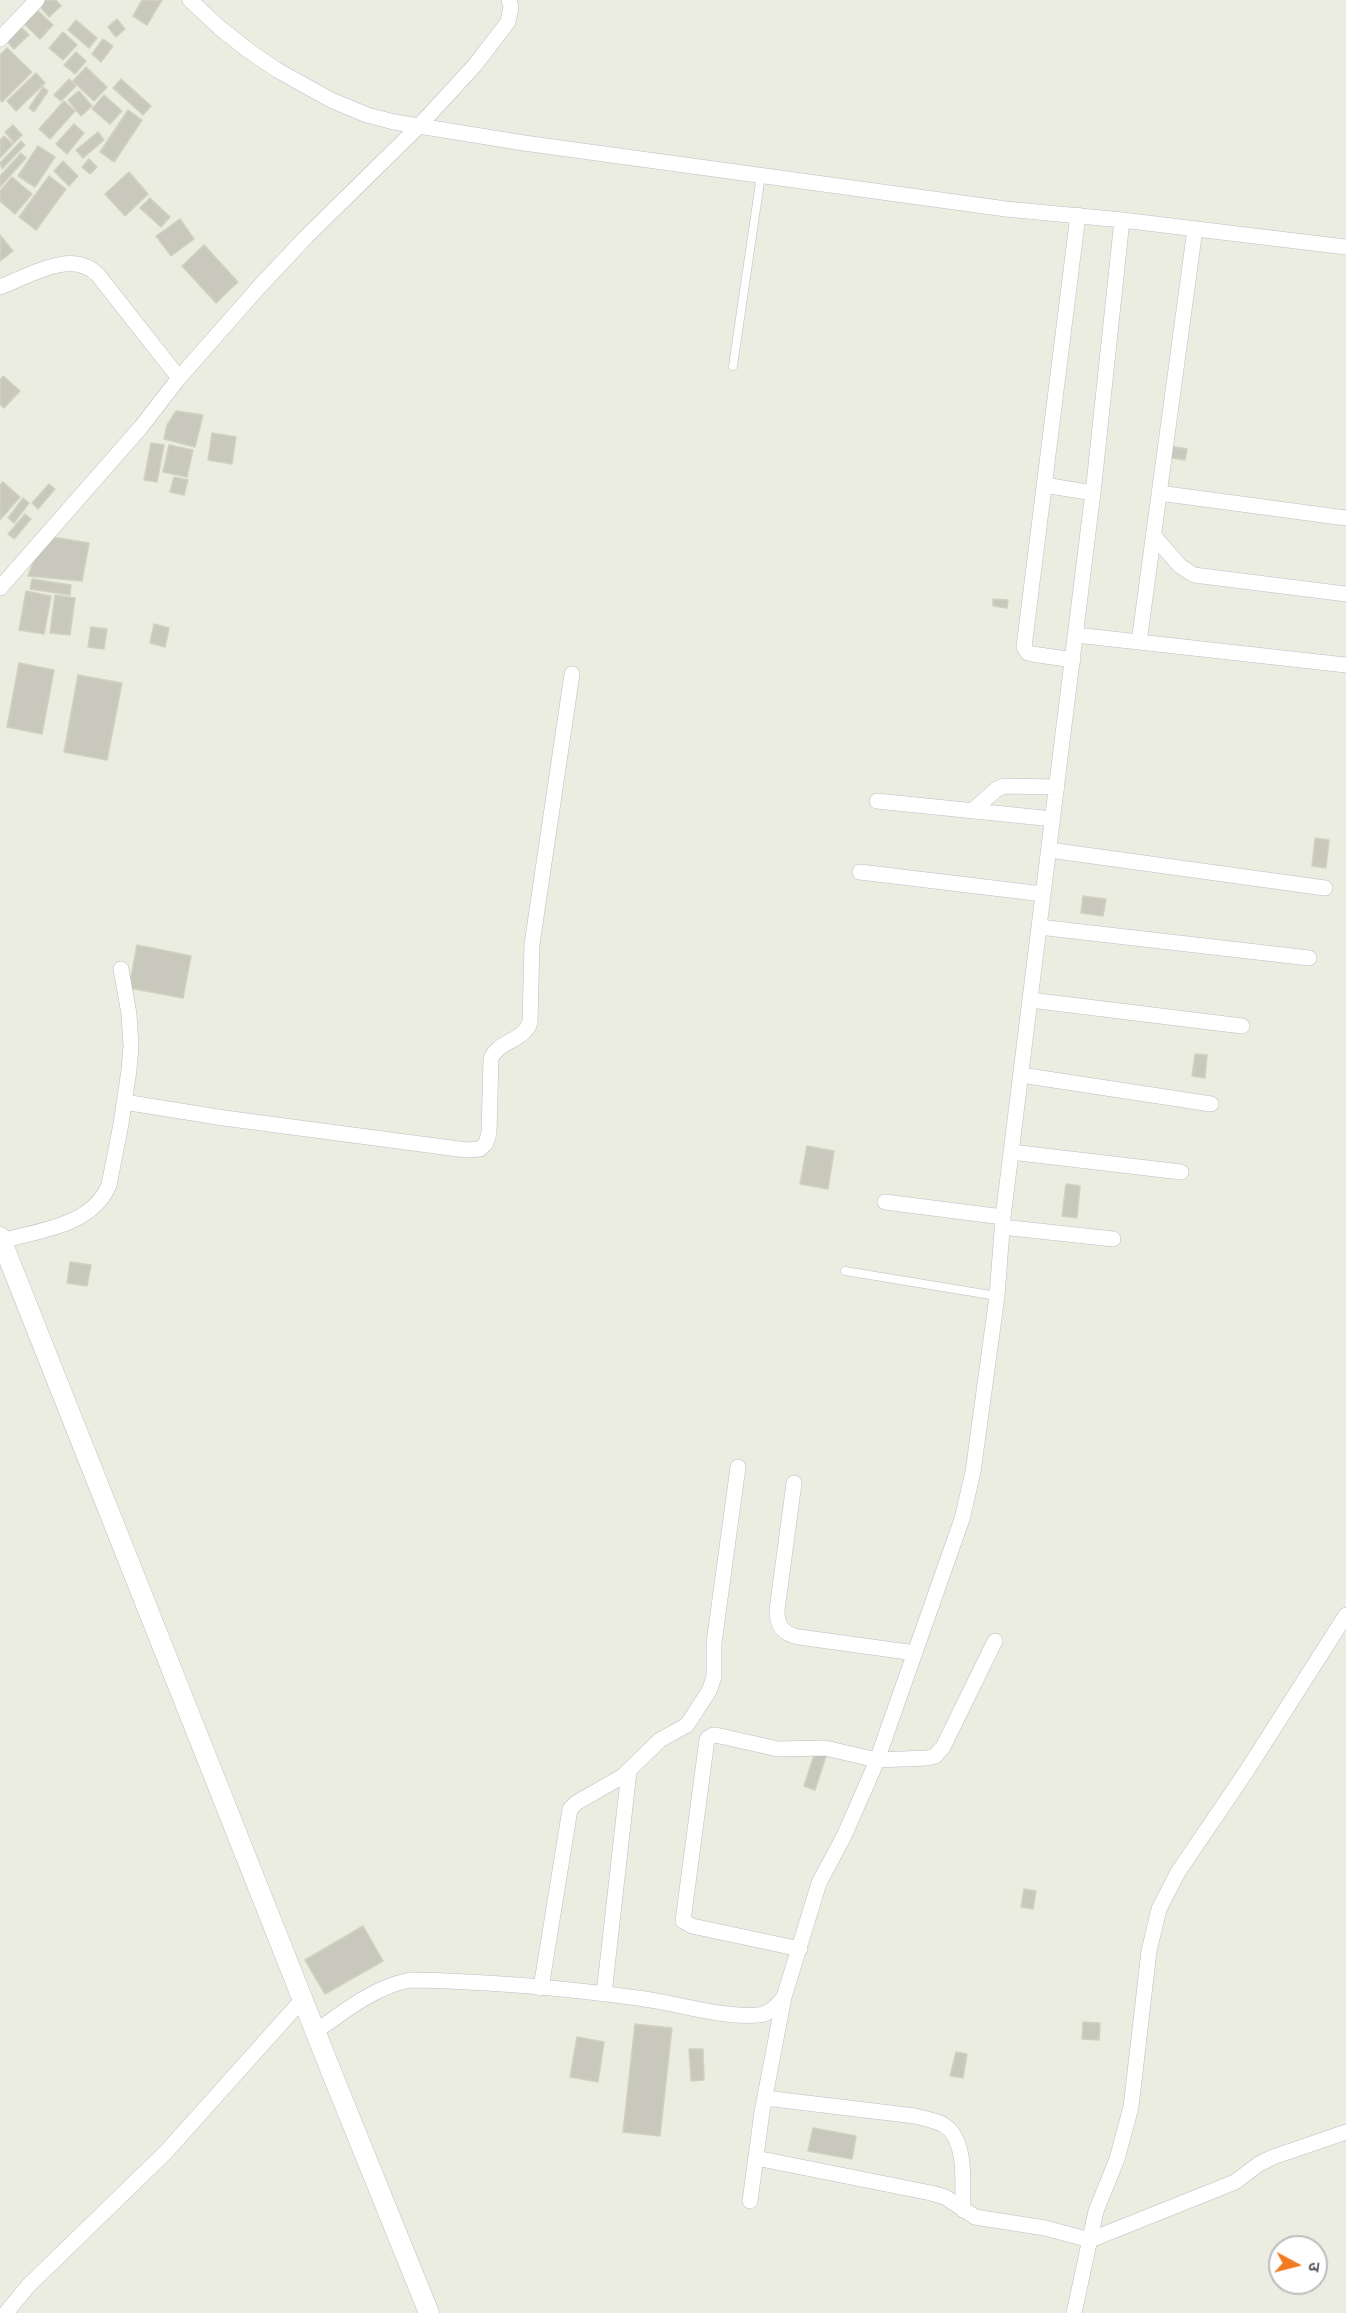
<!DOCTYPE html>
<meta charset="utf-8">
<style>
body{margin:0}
#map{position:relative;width:1346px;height:2313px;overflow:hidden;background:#ebede0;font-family:"Source Sans 3","Noto Sans Devanagari",sans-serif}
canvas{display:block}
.north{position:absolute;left:1268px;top:2235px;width:60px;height:60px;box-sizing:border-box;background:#fff;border:2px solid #bdbdc0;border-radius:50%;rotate:97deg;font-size:16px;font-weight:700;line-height:24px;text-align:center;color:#595a62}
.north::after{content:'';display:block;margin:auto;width:21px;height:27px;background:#f27b21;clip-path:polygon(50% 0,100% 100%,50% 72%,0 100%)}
</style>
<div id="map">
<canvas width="1346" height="2313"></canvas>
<div class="north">उ</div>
</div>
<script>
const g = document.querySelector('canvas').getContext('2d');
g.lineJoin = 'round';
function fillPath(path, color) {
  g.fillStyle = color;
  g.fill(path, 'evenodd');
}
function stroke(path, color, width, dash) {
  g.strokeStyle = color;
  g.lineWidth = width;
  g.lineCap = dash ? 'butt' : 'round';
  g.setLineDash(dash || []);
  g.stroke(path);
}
const building = new Path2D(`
 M 43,0 L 56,0 L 61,6 L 49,17 L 38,4 Z
 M 142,0 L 162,0 L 147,25 L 133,16 Z
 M 33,6 L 53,25 L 40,39 L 20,20 Z
 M 117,19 L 125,29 L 116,37 L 108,27 Z
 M 76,20 L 97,38 L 89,48 L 68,30 Z
 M 18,24 L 29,35 L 14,49 L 4,38 Z
 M 63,32 L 77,45 L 63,60 L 49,48 Z
 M 103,39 L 113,46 L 101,62 L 92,54 Z
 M 7,48 L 32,72 L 2,102 L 0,100 L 0,55 Z
 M 76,52 L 86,61 L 75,74 L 64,65 Z
 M 86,67 L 107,87 L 94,101 L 73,81 Z
 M 36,73 L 45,83 L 16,111 L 7,101 Z
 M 69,79 L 76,86 L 61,101 L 54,95 Z
 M 121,79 L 151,106 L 143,115 L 113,88 Z
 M 43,87 L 48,91 L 34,112 L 29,108 Z
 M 79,91 L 92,106 L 81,116 L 68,100 Z
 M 104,95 L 122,111 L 110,124 L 92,109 Z
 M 64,101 L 75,111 L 50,139 L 39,129 Z
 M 128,110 L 142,120 L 114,162 L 100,152 Z
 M 74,124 L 84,133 L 67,154 L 56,144 Z
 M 13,125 L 22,135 L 14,143 L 5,132 Z
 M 98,132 L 104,140 L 83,158 L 76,150 Z
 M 4,136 L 13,144 L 0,158 L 0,140 Z
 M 21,141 L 25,145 L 2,169 L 0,163 Z
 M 38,146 L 55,157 L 35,187 L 18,176 Z
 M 21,153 L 26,158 L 0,187 L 0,176 Z
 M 89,159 L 97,167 L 90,174 L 82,167 Z
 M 63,161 L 78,176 L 69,186 L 54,171 Z
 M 129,172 L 148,194 L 125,216 L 105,194 Z
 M 49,176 L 66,189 L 36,230 L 19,217 Z
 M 12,177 L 32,194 L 15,214 L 0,201 L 0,191 Z
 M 150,198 L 170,217 L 161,227 L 140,208 Z
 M 180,219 L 194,239 L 171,256 L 156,236 Z
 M 0,235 L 13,251 L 0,261 Z
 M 204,245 L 238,282 L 216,303 L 182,266 Z
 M 3,376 L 20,391 L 4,408 L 0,404 L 0,380 Z
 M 176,411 L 203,415 L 195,447 L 164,439 L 167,425 Z
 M 212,433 L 236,437 L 232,464 L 208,460 Z
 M 151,443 L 164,445 L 157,482 L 144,480 Z
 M 169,445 L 193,450 L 187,477 L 163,472 Z
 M 1169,446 L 1187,449 L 1185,460 L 1167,457 Z
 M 174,477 L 188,480 L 184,495 L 170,492 Z
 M 3,482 L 20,497 L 0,520 L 0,485 Z
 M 49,484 L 55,489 L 38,509 L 32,503 Z
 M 23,498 L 29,503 L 14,523 L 8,518 Z
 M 25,514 L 31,519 L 14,539 L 8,534 Z
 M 52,537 L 89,543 L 82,581 L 28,576 L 35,557 Z
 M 32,579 L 71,585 L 70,595 L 30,589 Z
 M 26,591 L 51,596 L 44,634 L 19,630 Z
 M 55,595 L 75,598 L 70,635 L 50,633 Z
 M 993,599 L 1008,600 L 1007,608 L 993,606 Z
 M 154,624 L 169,628 L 165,647 L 150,643 Z
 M 91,627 L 107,629 L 104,649 L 88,647 Z
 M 19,663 L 54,670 L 42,734 L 7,727 Z
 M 78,675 L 122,683 L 107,760 L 64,752 Z
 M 1315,838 L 1329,840 L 1326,868 L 1312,866 Z
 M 1083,896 L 1106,899 L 1103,916 L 1081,913 Z
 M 137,945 L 191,956 L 183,998 L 129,988 Z
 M 1195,1054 L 1207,1055 L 1205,1078 L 1192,1076 Z
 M 807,1146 L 834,1151 L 828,1189 L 800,1184 Z
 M 1066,1184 L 1080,1186 L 1077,1218 L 1062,1216 Z
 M 70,1262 L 91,1265 L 87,1286 L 67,1283 Z
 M 815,1752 L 826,1756 L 815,1790 L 804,1786 Z
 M 1024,1889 L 1036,1891 L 1033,1909 L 1021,1907 Z
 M 363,1926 L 383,1961 L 325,1994 L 305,1960 Z
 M 1083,2022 L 1100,2023 L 1099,2040 L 1082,2039 Z
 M 635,2024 L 672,2028 L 660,2136 L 623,2132 Z
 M 577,2037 L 604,2042 L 598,2082 L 570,2077 Z
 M 689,2049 L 703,2049 L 704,2080 L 691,2081 Z
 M 956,2052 L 967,2054 L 963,2078 L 950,2076 Z
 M 813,2128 L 856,2136 L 852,2159 L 808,2151 Z`);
fillPath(building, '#c8c8bd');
stroke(building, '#d1d2be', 1.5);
const service = new Path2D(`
 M 733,366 L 761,175
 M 845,1271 L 997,1296`);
const minor = new Path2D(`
 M 190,0 L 220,28 L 249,51 L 277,70 L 331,100 L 367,115 L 394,122 L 524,143 L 1006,209 L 1122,220 L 1346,247
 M 0,39 L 37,0
 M 0,287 C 29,276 72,248 98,275 L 179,378
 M 1044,485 L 1093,493
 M 1159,493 L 1346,518
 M 1153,535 L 1180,566 L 1194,575 L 1346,594
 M 0,588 L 141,427 L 179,378 L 259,287 L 306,237 L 419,126 L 475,65 L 508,22 L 511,7 L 509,0
 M 1076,635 L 1346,665
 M 1139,642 L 1195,229
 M 1073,660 L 1032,654 L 1028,653 L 1024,647 L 1078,215
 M 877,801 L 1053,819
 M 972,811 L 997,789 L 1004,786 L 1057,787
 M 1049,850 L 1325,888
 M 860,872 L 1043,894
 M 1039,927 L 1309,958
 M 1030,1000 L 1242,1026
 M 1021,1075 L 1211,1104
 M 124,1102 L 224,1118 L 466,1150 L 480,1149 L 486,1143 L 489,1133 L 491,1059 C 498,1040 524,1042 530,1022 L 532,944 L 572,674
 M 1011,1152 L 1181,1172
 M 885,1202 L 1003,1217
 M 1002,1227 L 1113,1239
 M 1,1241 C 40,1230 92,1226 109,1185 L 121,1124 L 129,1070 L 131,1046 L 129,1014 L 121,969
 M 794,1483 L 777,1610 C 777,1626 783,1634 799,1637 L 915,1653
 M 800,1949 L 692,1926 L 683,1921 L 707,1739 L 713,1735 L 720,1736 L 778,1749 L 825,1748 L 877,1760 L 927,1758 L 935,1756 L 943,1747 L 995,1641
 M 541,1988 L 570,1809 L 576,1803 L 623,1776 L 660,1740 L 687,1725 L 709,1691 L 714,1677 L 714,1643 L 738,1467
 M 604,1994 L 629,1771
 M 315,2032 C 345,2011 374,1987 410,1980 C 486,1981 563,1988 638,1998 C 678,2003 719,2018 759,2015 C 770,2014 778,2005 784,1997 L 819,1883 L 844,1836 L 876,1763 L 962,1519 L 973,1472 L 997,1296 L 1003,1217 L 1094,484 L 1122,220
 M 765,2098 L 915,2116 C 926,2119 942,2121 950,2130 C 967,2149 962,2186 963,2210
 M 756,2158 L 931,2193 L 945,2197 L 975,2217 L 1045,2228 L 1090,2240 L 1235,2182 L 1259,2164 L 1273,2157 L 1346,2132
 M 750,2201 L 762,2112 L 784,1997
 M 6,2313 L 28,2286 L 166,2152 L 302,2000
 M 1074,2313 L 1096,2211 L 1117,2159 L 1131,2107 L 1149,1951 L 1159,1909 L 1178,1872 L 1246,1772 L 1346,1615`);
const tertiary = new Path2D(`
 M 0,1237 L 333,2076 L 429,2313`);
stroke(service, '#bdbdc5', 9);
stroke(minor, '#bdbdc5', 16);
stroke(tertiary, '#bdbdc5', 21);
stroke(service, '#fff', 8);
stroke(minor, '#fff', 15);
stroke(tertiary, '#fff', 20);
</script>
